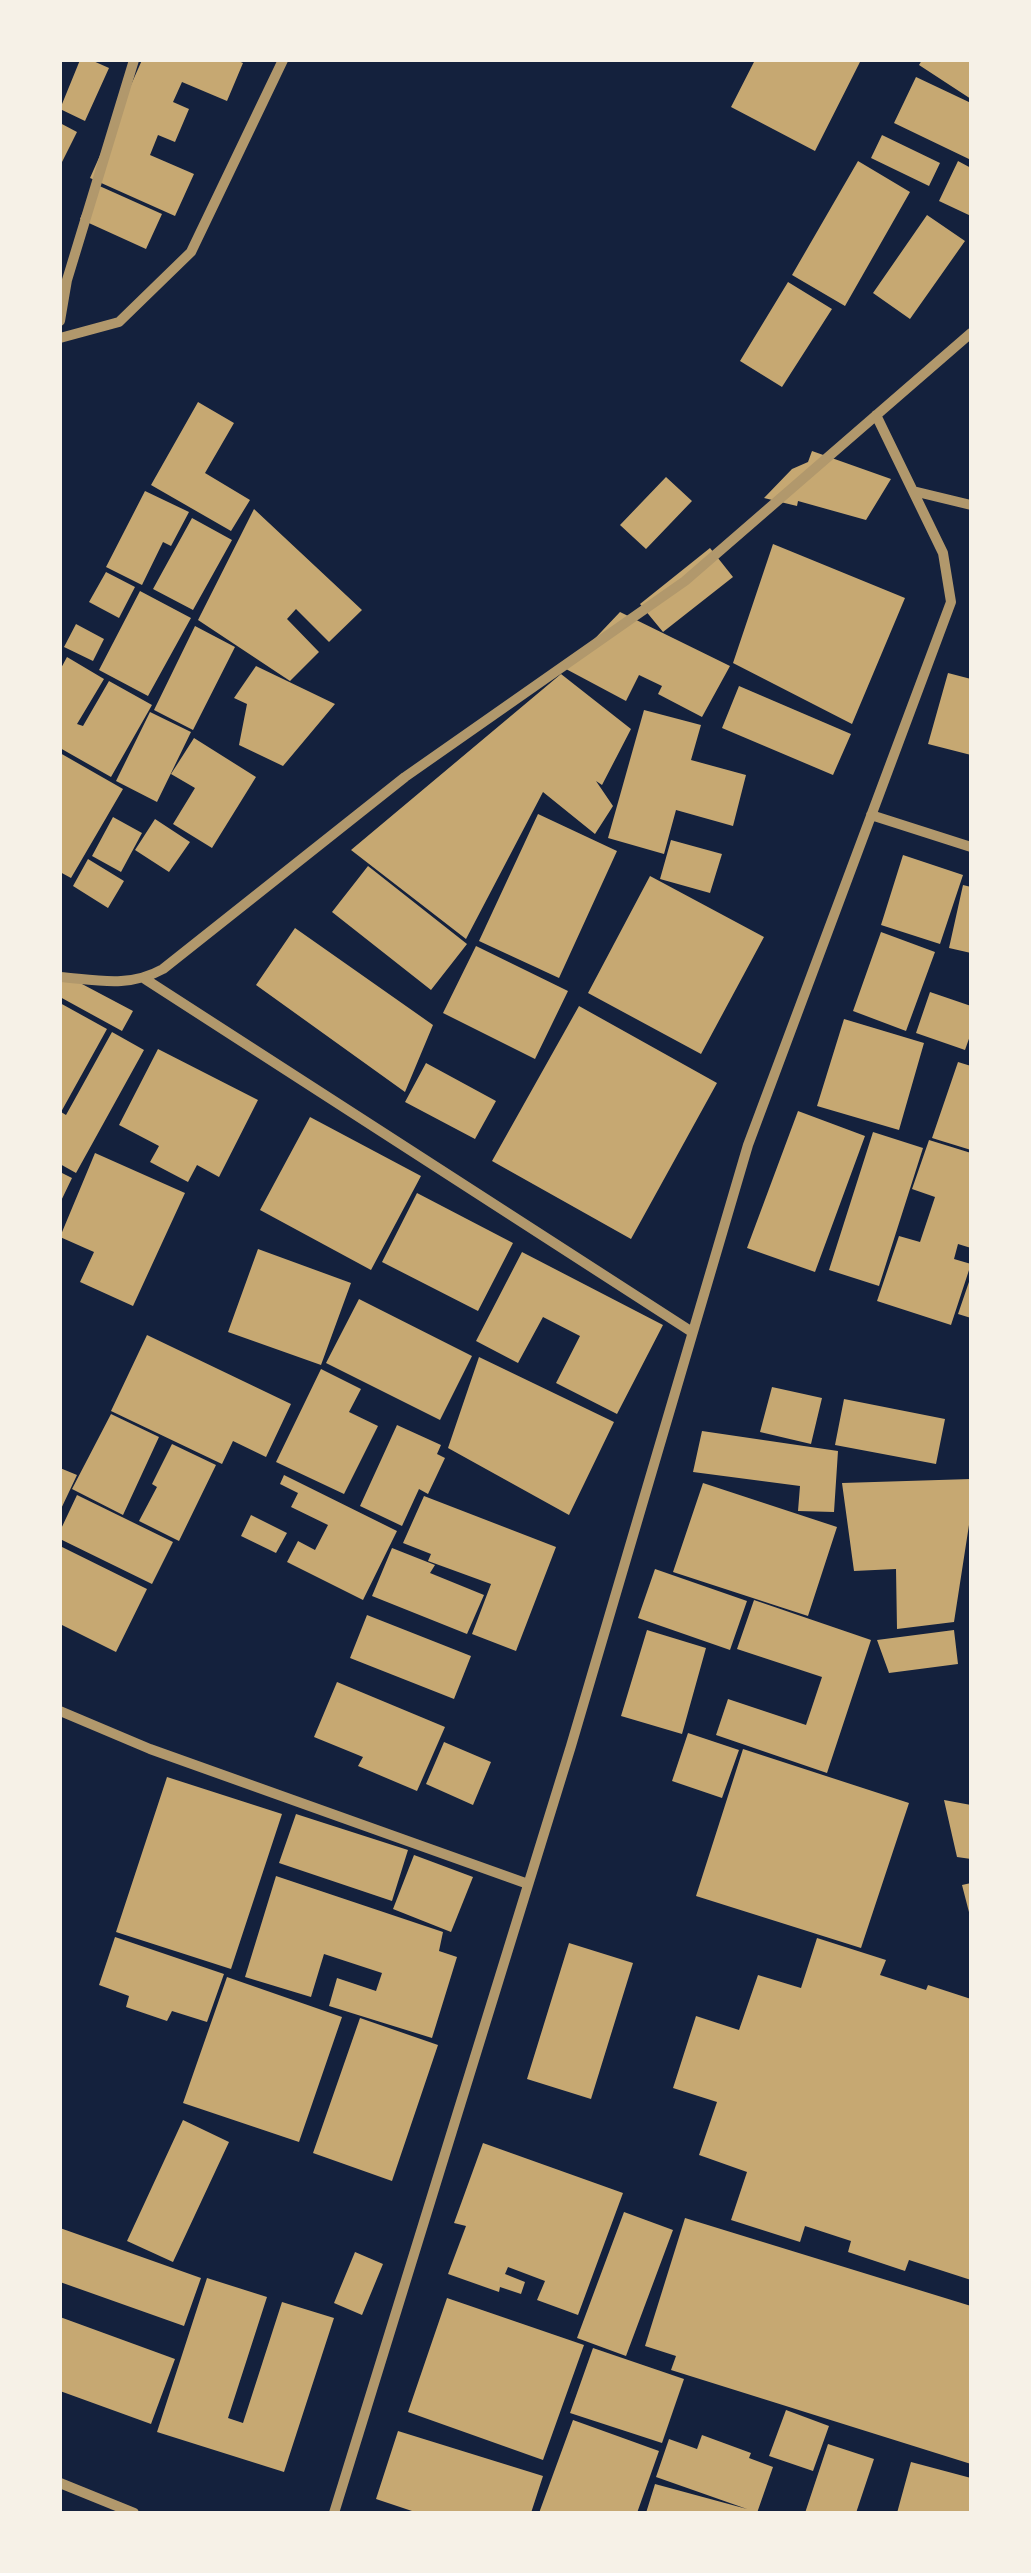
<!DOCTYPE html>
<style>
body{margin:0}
#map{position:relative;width:1031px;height:2573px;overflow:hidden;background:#14213d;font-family:"Noto Serif",serif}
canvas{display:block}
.frame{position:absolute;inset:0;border:62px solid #f6f1e7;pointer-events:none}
</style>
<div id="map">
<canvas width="1031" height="2573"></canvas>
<div class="frame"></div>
</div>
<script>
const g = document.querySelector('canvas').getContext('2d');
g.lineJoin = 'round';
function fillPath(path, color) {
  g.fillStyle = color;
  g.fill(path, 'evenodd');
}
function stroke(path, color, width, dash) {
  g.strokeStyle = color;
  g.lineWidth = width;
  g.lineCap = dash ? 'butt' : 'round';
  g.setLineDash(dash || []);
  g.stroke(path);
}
fillPath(new Path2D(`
 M 80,60 L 91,60 L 109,68 L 85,121 L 60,109 Z
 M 142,60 L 236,60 L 243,63 L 227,101 L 182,82 L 173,102 L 189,109 L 175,142 L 158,135 L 150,155 L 194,174 L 175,216 L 90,178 Z
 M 755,60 L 861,60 L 815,151 L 731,107 Z
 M 922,60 L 971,60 L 971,99 L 919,65 Z
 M 916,77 L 971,103 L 971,160 L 894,123 Z
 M 60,123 L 77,132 L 60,166 Z
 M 882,135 L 940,163 L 929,186 L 871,158 Z
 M 858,161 L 910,192 L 845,306 L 792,275 Z
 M 958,161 L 971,168 L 971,216 L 939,201 Z
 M 95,184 L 162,214 L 146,249 L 80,219 Z
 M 927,215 L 965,241 L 910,319 L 873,293 Z
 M 788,282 L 832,309 L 782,387 L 740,361 Z
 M 198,402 L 234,423 L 205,473 L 250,500 L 231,531 L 151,485 Z
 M 812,451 L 891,479 L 866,520 L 798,501 L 797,506 L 764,498 L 792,469 L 808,462 Z
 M 666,477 L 692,501 L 646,549 L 620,525 Z
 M 145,491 L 189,512 L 171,546 L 163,542 L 142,585 L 106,567 Z
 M 254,509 L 362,610 L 329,642 L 296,609 L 287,619 L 319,652 L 290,681 L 198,620 Z
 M 192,518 L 232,540 L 193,610 L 153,589 Z
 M 773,544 L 905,598 L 852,724 L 733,663 Z
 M 710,548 L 733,577 L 663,632 L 640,604 Z
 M 106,572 L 135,587 L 119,618 L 89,602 Z
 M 140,591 L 191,618 L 148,696 L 99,670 Z
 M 620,612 L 730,666 L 702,717 L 658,694 L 662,686 L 639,675 L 626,701 L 566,669 Z
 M 76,624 L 104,639 L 93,661 L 64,647 Z
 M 195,626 L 235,647 L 193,730 L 154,710 Z
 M 67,657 L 104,679 L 77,724 L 83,726 L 109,681 L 152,705 L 111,777 L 60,748 L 60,670 Z
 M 256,666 L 335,704 L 283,766 L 239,745 L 247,704 L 234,698 Z
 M 948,673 L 971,679 L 971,755 L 928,744 Z
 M 561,674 L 631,729 L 602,785 L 596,781 L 613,806 L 595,834 L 543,792 L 466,939 L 351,850 Z
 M 739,686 L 851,734 L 833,775 L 722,728 Z
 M 644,710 L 701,725 L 691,760 L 746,775 L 733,826 L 676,810 L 664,854 L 608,838 Z
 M 150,712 L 191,732 L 157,802 L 116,781 Z
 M 194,738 L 256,777 L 212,848 L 173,824 L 195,788 L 171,774 Z
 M 60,753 L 123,789 L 71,878 L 60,872 Z
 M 538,814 L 617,851 L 559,978 L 479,941 Z
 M 113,817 L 142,833 L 121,872 L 92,856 Z
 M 155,819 L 190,842 L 169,872 L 135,850 Z
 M 671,840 L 722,854 L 710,893 L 660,879 Z
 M 903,855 L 963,875 L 940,944 L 881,925 Z
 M 88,859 L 124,881 L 108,908 L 73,886 Z
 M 368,866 L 467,944 L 431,990 L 332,912 Z
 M 650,876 L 764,937 L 701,1054 L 588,993 Z
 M 963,885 L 971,887 L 971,953 L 949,948 Z
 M 295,928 L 433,1025 L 405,1092 L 256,985 Z
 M 881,932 L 935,952 L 906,1031 L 853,1011 Z
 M 476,946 L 568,991 L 535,1059 L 443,1013 Z
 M 65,975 L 133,1011 L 122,1031 L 60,997 L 60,984 Z
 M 930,992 L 971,1006 L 971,1033 L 965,1050 L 916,1033 Z
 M 60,1003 L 107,1029 L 61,1112 L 66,1115 L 112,1032 L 144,1050 L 76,1173 L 60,1164 Z
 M 579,1006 L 717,1083 L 631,1239 L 492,1161 Z
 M 844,1019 L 924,1043 L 899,1130 L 817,1106 Z
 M 158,1049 L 258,1100 L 219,1177 L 197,1165 L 188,1182 L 150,1162 L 159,1146 L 119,1125 Z
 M 958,1062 L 971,1066 L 971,1150 L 932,1138 Z
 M 426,1063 L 496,1101 L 475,1139 L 405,1102 Z
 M 798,1111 L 865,1136 L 815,1272 L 747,1248 Z
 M 310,1117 L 421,1176 L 371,1270 L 260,1210 Z
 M 873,1132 L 923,1148 L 879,1286 L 829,1270 Z
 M 929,1140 L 971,1153 L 971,1248 L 958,1244 L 954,1259 L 971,1264 L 951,1325 L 877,1301 L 899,1236 L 920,1242 L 935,1197 L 912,1189 Z
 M 95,1153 L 185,1193 L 133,1306 L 80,1282 L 94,1252 L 60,1237 Z
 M 60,1172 L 72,1178 L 60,1203 Z
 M 417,1193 L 513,1243 L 478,1311 L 382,1262 Z
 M 258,1249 L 351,1283 L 321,1365 L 228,1332 Z
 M 522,1252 L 663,1325 L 617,1414 L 556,1383 L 580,1336 L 543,1317 L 518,1363 L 476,1341 Z
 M 971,1276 L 971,1318 L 958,1314 Z
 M 359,1299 L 472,1356 L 440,1420 L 326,1363 Z
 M 147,1335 L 291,1404 L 266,1457 L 233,1441 L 222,1464 L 111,1411 Z
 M 479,1357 L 614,1422 L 569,1515 L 448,1448 Z
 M 321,1369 L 361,1389 L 349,1412 L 378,1426 L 344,1494 L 276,1462 Z
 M 772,1387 L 822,1398 L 811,1444 L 760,1432 Z
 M 844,1399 L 945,1419 L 936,1464 L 835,1445 Z
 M 111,1414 L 159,1437 L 123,1515 L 72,1489 Z
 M 397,1425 L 441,1445 L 437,1454 L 445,1458 L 428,1494 L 419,1489 L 402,1526 L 360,1506 Z
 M 702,1431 L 838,1451 L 834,1512 L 798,1511 L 800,1486 L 693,1472 Z
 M 172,1444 L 216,1465 L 179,1541 L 139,1521 L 157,1487 L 152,1484 Z
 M 60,1468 L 77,1475 L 60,1511 Z
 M 284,1475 L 397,1531 L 363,1600 L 287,1562 L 298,1541 L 315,1550 L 328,1525 L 291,1507 L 298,1493 L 280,1484 Z
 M 971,1479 L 971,1512 L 954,1622 L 897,1629 L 896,1569 L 854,1571 L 842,1483 Z
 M 703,1483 L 837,1527 L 808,1616 L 673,1572 Z
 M 77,1495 L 173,1542 L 152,1584 L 60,1539 L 60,1531 Z
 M 424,1496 L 556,1547 L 516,1651 L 472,1634 L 491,1584 L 428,1561 L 431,1554 L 403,1543 Z
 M 251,1515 L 287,1533 L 276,1553 L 241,1536 Z
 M 60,1546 L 147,1589 L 116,1652 L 60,1624 Z
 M 392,1548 L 435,1565 L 430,1573 L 484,1595 L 467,1634 L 372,1596 Z
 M 655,1569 L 747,1601 L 730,1650 L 638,1618 Z
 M 754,1600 L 871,1640 L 827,1773 L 716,1735 L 728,1699 L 806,1725 L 822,1677 L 737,1649 Z
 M 367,1615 L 471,1656 L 454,1699 L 350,1658 Z
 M 647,1630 L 706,1648 L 682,1734 L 621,1716 Z
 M 954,1630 L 958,1664 L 889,1673 L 877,1640 Z
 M 337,1682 L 445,1727 L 417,1791 L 358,1766 L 363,1757 L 314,1737 Z
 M 688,1733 L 739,1750 L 722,1798 L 672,1781 Z
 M 444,1742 L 491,1762 L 473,1805 L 426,1784 Z
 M 743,1749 L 909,1803 L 861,1948 L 696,1896 Z
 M 167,1777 L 282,1814 L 231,1969 L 116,1932 Z
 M 944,1800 L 971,1805 L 971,1859 L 957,1857 Z
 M 296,1814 L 408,1850 L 392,1901 L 279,1863 Z
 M 414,1855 L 473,1877 L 451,1932 L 393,1909 Z
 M 276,1876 L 443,1932 L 439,1951 L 457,1957 L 432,2038 L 329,2006 L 337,1978 L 376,1991 L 382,1973 L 324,1954 L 311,1997 L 245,1977 Z
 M 971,1883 L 971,1916 L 970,1916 L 962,1885 Z
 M 115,1937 L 224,1974 L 207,2022 L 172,2011 L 167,2021 L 126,2007 L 129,1996 L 99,1985 Z
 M 817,1938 L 886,1960 L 880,1975 L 926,1990 L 928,1985 L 971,1999 L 971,2280 L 909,2260 L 905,2271 L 848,2252 L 851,2241 L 805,2226 L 800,2242 L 731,2220 L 747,2172 L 699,2155 L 717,2102 L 673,2088 L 696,2016 L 739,2030 L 758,1975 L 801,1988 Z
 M 569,1943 L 633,1963 L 591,2099 L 527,2079 Z
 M 227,1977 L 342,2017 L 299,2142 L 183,2103 Z
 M 360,2018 L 438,2045 L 392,2181 L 313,2153 Z
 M 183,2120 L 229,2142 L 173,2262 L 127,2241 Z
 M 483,2143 L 623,2193 L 578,2315 L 537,2300 L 545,2281 L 508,2267 L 505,2274 L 525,2282 L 521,2294 L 500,2287 L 499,2292 L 448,2274 L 466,2226 L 454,2223 Z
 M 624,2212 L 673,2230 L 626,2356 L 577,2338 Z
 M 685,2218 L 971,2306 L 971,2464 L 671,2370 L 676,2356 L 645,2346 Z
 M 60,2228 L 201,2278 L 184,2326 L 60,2282 Z
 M 355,2252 L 383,2264 L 362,2315 L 334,2303 Z
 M 207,2278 L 267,2297 L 228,2418 L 243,2423 L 282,2302 L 334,2318 L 284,2472 L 157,2432 Z
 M 447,2298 L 584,2345 L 543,2460 L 408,2412 Z
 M 60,2317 L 175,2359 L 151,2424 L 60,2391 Z
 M 593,2348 L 684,2379 L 662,2443 L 570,2413 Z
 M 786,2410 L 829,2426 L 813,2471 L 769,2456 Z
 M 573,2420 L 659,2451 L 637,2513 L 539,2513 Z
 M 398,2431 L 543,2476 L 531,2513 L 418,2513 L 376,2499 Z
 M 702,2435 L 751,2453 L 749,2458 L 773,2467 L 757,2513 L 646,2513 L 655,2484 L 747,2509 L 656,2477 L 669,2439 L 697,2449 Z
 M 828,2444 L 874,2459 L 856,2513 L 805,2513 Z
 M 911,2462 L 971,2478 L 971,2513 L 897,2513 Z`), '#c6a872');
stroke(new Path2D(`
 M 60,321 L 67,280 L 134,60
 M 60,338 L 119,322 L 191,252 L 283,60
 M 913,491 L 971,505
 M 871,815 L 971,847
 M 60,977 C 97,980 129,988 163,969 L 405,777 L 685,581 L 971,333
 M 145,979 L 692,1332
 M 60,1711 L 150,1749 L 528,1884
 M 60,2483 L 134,2513
 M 334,2513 L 571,1746 L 748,1145 L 951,602 L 943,553 L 876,415`), '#b1986c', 10);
</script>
